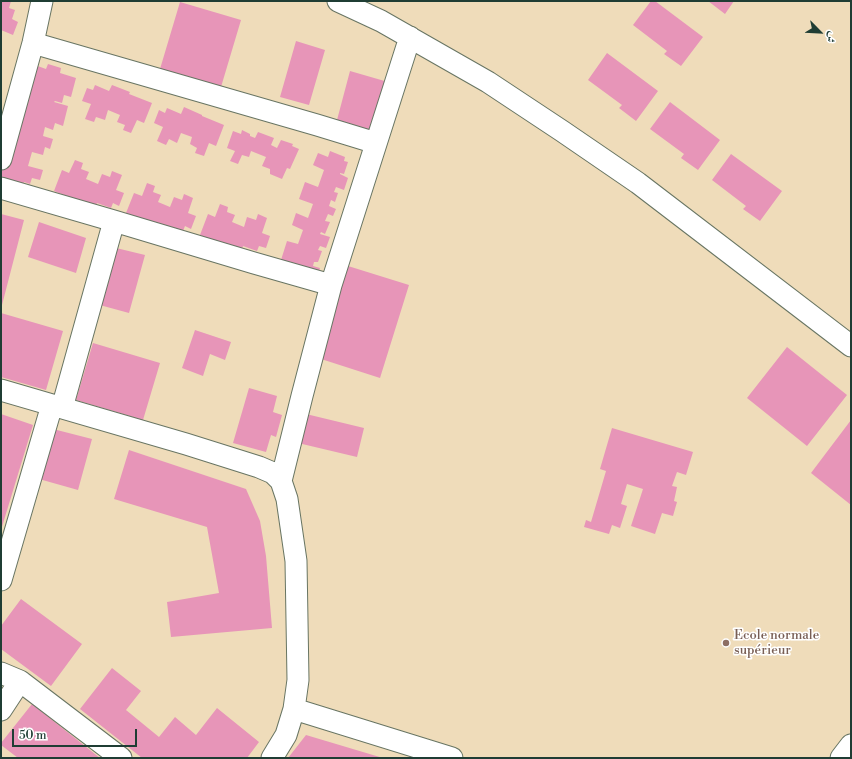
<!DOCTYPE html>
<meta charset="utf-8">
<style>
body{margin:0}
#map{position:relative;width:852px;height:759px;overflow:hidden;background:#efdcba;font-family:"Libre Bodoni",Amiri,serif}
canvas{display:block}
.frame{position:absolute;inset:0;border:2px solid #1f3d34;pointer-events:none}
.north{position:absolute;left:800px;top:12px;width:40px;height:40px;-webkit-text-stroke:3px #fff;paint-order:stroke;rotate:114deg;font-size:11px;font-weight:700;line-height:16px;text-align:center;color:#1f3d34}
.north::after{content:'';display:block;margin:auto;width:14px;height:18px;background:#1f3d34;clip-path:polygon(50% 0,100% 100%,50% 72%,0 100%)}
.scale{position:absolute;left:12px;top:729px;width:125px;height:18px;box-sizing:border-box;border:2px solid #1f3d34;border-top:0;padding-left:5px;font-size:12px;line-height:14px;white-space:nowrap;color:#1f3d34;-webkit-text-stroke:3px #fff;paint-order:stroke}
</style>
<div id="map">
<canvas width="852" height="759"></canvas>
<div class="frame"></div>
<div class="north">ش</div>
<div class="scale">50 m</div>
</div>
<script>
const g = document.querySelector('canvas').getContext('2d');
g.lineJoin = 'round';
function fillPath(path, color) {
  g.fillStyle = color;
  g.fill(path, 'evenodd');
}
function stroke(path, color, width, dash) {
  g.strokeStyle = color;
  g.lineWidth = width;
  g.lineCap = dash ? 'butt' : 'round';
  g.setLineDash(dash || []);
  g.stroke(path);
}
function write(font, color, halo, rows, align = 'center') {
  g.font = font + ' "Libre Bodoni",serif';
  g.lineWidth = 3;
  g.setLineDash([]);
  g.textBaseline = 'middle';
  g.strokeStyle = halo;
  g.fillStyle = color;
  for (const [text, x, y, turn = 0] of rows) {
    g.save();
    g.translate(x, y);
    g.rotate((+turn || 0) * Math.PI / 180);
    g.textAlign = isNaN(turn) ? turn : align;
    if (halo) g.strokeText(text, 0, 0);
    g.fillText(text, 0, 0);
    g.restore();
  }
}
fillPath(new Path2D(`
 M 1,1 L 11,1 L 9,8 L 15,10 L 12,19 L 18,22 L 13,35 L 1,30 Z
 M 651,1 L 655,1 L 703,37 L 681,66 L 664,54 L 667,51 L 633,25 Z
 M 708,1 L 734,1 L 725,14 Z
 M 180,2 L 241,20 L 221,87 L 160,69 Z
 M 296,41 L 325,50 L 309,105 L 280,97 Z
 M 607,53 L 658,91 L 636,121 L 619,108 L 622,105 L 588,80 Z
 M 32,64 L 46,69 L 48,64 L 61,68 L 60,73 L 76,78 L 71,97 L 64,95 L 62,103 L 55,101 L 54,102 L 68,106 L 63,126 L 55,123 L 53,130 L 45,127 L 43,136 L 53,139 L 50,149 L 45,147 L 43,155 L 32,152 L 28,166 L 43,170 L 40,180 L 32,178 L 30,184 L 24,182 L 22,188 L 1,183 L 1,174 Z
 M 350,71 L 388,82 L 374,131 L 337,120 Z
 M 95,85 L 109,91 L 112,85 L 130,92 L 129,94 L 152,103 L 144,123 L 137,120 L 131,133 L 123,130 L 125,125 L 117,122 L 120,115 L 108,110 L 105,120 L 96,117 L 94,122 L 85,119 L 91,104 L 82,101 L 87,88 L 93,90 Z
 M 670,102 L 720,140 L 698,170 L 681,158 L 684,154 L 650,129 Z
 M 184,107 L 202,115 L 202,116 L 224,125 L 216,146 L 209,143 L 204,156 L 195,153 L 197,148 L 190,144 L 192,137 L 181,133 L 177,143 L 169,139 L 166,145 L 157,141 L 163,127 L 154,123 L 159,110 L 165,113 L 167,108 L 181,114 Z
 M 242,130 L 250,134 L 250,136 L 255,138 L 258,132 L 274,138 L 271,145 L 277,148 L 281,140 L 293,144 L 292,146 L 299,149 L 290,169 L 287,168 L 282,179 L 270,174 L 270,169 L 262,166 L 266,157 L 251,151 L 249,157 L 242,155 L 238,164 L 230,161 L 235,151 L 227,148 L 233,131 L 241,134 Z
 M 330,151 L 345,157 L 344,161 L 348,162 L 344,174 L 340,173 L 340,174 L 348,178 L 344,190 L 336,187 L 334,192 L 338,193 L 335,202 L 331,200 L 329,206 L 336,209 L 333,216 L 328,214 L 325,221 L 330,222 L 325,234 L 321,232 L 320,234 L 330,237 L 326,248 L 320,246 L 318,250 L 322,251 L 318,262 L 314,262 L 313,266 L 320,268 L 317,276 L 281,260 L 287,241 L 298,244 L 303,230 L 292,225 L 296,213 L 308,218 L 313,204 L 299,199 L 305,182 L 318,187 L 324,170 L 313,165 L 318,153 L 328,157 Z
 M 731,154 L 782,191 L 760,221 L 743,209 L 746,206 L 712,180 Z
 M 75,160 L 83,163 L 81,169 L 89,172 L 86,179 L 98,184 L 102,174 L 110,177 L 112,171 L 122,175 L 116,190 L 124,193 L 119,206 L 113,203 L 111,208 L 97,203 L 95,209 L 77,200 L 54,191 L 62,170 L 69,173 Z
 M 147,183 L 155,186 L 153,192 L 161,195 L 158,202 L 170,207 L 174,197 L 182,200 L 184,194 L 193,198 L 188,213 L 196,216 L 191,229 L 185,226 L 183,231 L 169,226 L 166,232 L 149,223 L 126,213 L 134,193 L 142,196 Z
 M 220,204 L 228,207 L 227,212 L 235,215 L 232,222 L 244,227 L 247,217 L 256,220 L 258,214 L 267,218 L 262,233 L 270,236 L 266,248 L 259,246 L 257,251 L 243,246 L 241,252 L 223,244 L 200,235 L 208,214 L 215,217 Z
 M 1,214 L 24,220 L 2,305 L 1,305 Z
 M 39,222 L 86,238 L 76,273 L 28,257 Z
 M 112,247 L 145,255 L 129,313 L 96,304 Z
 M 348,266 L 409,285 L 380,378 L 318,358 Z
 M 1,313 L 63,331 L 46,390 L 1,377 Z
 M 195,330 L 231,342 L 225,360 L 210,354 L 203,376 L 182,368 Z
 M 93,343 L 160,363 L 143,420 L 76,400 Z
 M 787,347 L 847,395 L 807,446 L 747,398 Z
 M 249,388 L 277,396 L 273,412 L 282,415 L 276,437 L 271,435 L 266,452 L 233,443 Z
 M 1,414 L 33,425 L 1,530 Z
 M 306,414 L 364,428 L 357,457 L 298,443 Z
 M 851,420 L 851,505 L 811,473 Z
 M 612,428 L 693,452 L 686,475 L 677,472 L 672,486 L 677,487 L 674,501 L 677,502 L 673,516 L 662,513 L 655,534 L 631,526 L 643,489 L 627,484 L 621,504 L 627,506 L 620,528 L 612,525 L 609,534 L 584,527 L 586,520 L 591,522 L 606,471 L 600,469 Z
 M 53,429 L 92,439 L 78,490 L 39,479 Z
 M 129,450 L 246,489 L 260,521 L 266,556 L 272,628 L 171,637 L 167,602 L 219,593 L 207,527 L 114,499 Z
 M 21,599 L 82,644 L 51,686 L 1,649 L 1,626 Z
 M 112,668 L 141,691 L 126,710 L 159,737 L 175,717 L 196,735 L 217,708 L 259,742 L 247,758 L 142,758 L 80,709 Z
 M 32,704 L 100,758 L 18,758 L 1,745 L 1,743 Z
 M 306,735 L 383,758 L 288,758 Z`), '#e795b8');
const minor = new Path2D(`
 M 338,1 L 381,21 L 488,82 L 562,131 L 638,183 L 851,346
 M 33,43 L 317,125 L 376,143
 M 1,159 L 33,43 L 42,1
 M 1,188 L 114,221 L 254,263 L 331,285
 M 1,390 L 186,444 L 259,467 L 273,473 L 281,481 L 287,499 L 296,561 L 298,680 L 294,709 L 286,735 L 272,758
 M 62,408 L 114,221
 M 281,481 L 302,396 L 331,285 L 410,37
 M 1,580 L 52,405
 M 1,673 L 20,681
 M 294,709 L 452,758
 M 1,710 L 20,681 L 121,758
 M 841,758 L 851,745`);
stroke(minor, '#687563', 23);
stroke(minor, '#fff', 21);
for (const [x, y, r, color] of [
 [726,643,4,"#8d6e63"]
]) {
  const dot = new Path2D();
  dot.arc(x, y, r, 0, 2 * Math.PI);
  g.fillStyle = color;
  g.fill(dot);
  stroke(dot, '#fff', 1.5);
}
write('13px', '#785e54', '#fff', [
 ["Ecole normale",734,636],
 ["supérieur",734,651]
], 'left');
</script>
